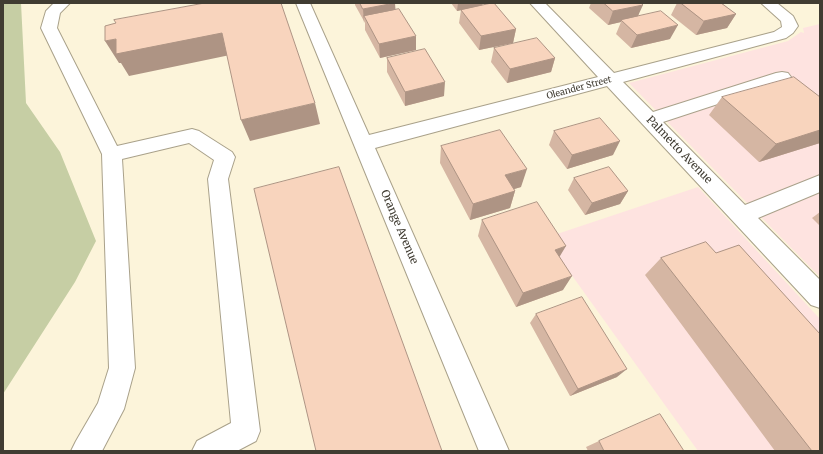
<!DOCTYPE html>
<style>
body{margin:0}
#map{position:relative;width:823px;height:454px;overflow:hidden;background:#fcf4da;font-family:Merriweather,serif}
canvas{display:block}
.frame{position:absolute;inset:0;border:4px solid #403c32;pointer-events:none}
</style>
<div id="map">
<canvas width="823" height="454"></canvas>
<div class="frame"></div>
</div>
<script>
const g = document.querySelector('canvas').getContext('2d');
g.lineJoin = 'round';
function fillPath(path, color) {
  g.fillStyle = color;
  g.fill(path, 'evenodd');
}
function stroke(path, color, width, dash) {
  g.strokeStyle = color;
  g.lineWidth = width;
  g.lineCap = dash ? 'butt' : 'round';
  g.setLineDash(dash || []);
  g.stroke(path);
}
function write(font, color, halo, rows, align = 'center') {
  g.font = font + ' Merriweather,serif';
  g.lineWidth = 3;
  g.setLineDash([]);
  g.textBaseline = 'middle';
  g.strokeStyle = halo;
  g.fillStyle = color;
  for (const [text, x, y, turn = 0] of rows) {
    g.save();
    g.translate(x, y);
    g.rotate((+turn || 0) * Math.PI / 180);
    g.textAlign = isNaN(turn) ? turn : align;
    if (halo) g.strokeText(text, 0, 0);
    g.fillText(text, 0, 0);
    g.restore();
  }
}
fillPath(new Path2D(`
 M 820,24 L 820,277 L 629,83 L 788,41 L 801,32 L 804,33 L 803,28 Z
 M 698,187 L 820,319 L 820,451 L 698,451 L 545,238 Z`), '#fee3e0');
fillPath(new Path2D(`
 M 3,3 L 21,3 L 26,103 L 60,152 L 96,241 L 75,282 L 3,394 Z`), '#c6cea4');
const minor = new Path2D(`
 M 54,3 L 70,3 L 60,13 L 57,28 L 117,146 L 192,129 L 199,131 L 232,152 L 235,157 L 228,179 L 260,431 L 256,441 L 237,451 L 192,451 L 197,441 L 231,423 L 208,179 L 214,160 L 189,143 L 122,159 L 135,368 L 124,409 L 102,451 L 71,451 L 76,441 L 98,403 L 109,368 L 102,154 L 41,28 L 46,11 Z
 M 296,3 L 310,3 L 369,135 L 598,77 L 530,3 L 545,3 L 614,73 L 774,32 L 782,27 L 781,21 L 761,3 L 777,3 L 793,16 L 798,26 L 793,33 L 786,38 L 623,82 L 653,112 L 776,73 L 782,72 L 788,73 L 791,77 L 788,81 L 663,122 L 745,205 L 820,175 L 820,192 L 758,218 L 820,280 L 820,308 L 811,305 L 607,86 L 375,148 L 509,451 L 479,451 Z`);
stroke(minor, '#a9a18a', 2);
fillPath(minor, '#fff');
fillPath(new Path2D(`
 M 355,3 L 395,3 L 395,10 L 416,50 L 380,58 L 365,30 L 365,23 L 355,5 Z
 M 451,3 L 483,3 L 482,5 L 516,29 L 513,43 L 479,50 L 459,23 L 461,10 L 457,11 Z
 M 591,3 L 641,3 L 638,17 L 670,39 L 631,48 L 616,34 L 621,22 L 608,25 L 589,8 Z
 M 677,3 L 724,3 L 723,4 L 736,14 L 727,28 L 696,35 L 671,15 Z
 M 494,48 L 555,58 L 551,72 L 507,83 L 491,62 Z
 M 387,58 L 444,96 L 405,106 L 387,72 Z
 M 722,97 L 820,97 L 820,143 L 759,162 L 709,115 Z
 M 554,131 L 613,155 L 567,169 L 549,145 Z
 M 441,146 L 521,187 L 514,189 L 515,191 L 510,208 L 470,220 L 440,163 Z
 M 574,178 L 628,191 L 620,204 L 585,215 L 568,190 Z
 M 820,212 L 820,226 L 812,218 Z
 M 482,220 L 560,257 L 563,290 L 516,307 L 478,236 Z
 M 716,253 L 820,451 L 775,451 L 645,275 L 661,258 Z
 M 536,314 L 617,377 L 570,396 L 530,323 Z
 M 599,441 L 684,451 L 588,451 L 586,447 Z`), '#d5b6a3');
fillPath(new Path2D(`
 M 395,3 L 396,17 L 364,16 L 364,23 L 363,9 Z
 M 458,3 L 483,3 L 482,6 L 457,11 Z
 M 643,5 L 637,18 L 621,20 L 621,22 L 608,25 L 613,11 Z
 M 736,14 L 727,28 L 696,35 L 704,21 Z
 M 678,25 L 670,39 L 631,48 L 637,35 Z
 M 516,29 L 513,43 L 479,50 L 481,36 Z
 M 222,33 L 230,55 L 129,76 L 121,63 L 119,63 L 105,41 L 116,39 Z
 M 416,36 L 416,50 L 380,58 L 379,44 Z
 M 555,58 L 551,72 L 507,83 L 510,69 Z
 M 445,82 L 444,96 L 405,106 L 405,92 Z
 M 315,103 L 320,124 L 250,141 L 241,120 Z
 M 820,130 L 820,143 L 759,162 L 776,144 Z
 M 620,141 L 613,155 L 567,169 L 572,155 Z
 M 527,169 L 521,187 L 501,193 L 505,175 Z
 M 515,191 L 510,208 L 470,220 L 473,204 Z
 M 628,191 L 620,204 L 585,215 L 592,203 Z
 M 566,246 L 557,261 L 555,250 Z
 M 572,276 L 563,290 L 516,307 L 523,293 Z
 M 627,369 L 617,377 L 570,396 L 578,389 Z`), '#ae9484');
const building = new Path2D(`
 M 205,3 L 281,3 L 315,103 L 241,120 L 222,33 L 116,54 L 116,39 L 105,41 L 105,26 L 116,23 L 114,20 Z
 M 360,3 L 395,3 L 363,9 Z
 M 492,3 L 494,3 L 516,29 L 481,36 L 461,10 Z
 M 604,3 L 641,3 L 643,5 L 613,11 Z
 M 681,3 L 721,3 L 736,14 L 704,21 Z
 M 399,9 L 416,36 L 379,44 L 364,16 Z
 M 661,11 L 678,25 L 637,35 L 621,20 Z
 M 537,38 L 555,58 L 510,69 L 494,48 Z
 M 425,49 L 445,82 L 405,92 L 387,58 Z
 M 794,77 L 820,97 L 820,130 L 776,144 L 722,97 Z
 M 600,118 L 620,141 L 572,155 L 554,131 Z
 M 500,130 L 527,169 L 505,175 L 515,191 L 473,204 L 441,146 Z
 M 339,167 L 442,451 L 316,451 L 254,189 Z
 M 609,167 L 628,191 L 592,203 L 574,178 Z
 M 537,202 L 566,246 L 555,250 L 572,276 L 523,293 L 482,220 Z
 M 706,242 L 716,253 L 739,245 L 820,334 L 820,451 L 812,451 L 661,258 Z
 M 582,297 L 627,369 L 578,389 L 536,314 Z
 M 660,414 L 684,451 L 604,451 L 599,441 Z`);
fillPath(building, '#f8d4bd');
stroke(building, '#ae9484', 1);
write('9px', '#403c32', '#fff', [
 ["Oleander Street",579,88,-15]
]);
write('11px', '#403c32', '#fff', [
 ["Palmetto Avenue",679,150,46],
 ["Orange Avenue",399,227,67]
]);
</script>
